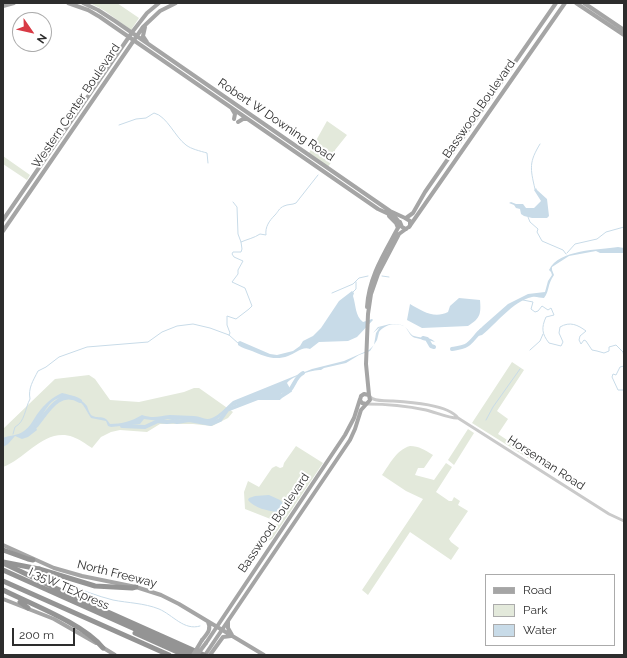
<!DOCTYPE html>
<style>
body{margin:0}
#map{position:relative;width:627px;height:658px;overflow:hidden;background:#fff;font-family:Raleway,sans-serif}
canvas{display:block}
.frame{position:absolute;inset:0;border:4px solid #2d2d2d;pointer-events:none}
.legend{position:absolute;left:485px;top:574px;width:130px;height:72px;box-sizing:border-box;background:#fff;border:1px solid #ababab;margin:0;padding:5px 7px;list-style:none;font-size:12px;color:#2d2d2d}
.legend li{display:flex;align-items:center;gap:8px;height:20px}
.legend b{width:20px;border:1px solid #ababab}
.north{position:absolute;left:12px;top:12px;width:40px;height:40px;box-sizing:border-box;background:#fff;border:1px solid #ababab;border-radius:50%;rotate:124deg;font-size:11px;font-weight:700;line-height:16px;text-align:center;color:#2d2d2d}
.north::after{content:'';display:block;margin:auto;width:14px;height:18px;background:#d83a45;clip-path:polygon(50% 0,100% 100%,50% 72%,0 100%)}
.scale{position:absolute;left:12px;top:628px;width:63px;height:18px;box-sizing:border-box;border:2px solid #2d2d2d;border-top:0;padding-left:5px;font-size:12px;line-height:14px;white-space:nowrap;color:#2d2d2d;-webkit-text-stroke:3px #fff;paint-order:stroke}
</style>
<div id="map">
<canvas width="627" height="658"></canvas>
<div class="frame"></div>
<ul class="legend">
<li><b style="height:5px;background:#a5a5a5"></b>Road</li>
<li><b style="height:11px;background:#e3e9db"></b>Park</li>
<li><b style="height:11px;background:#c8dbe8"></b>Water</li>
</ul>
<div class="north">N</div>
<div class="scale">200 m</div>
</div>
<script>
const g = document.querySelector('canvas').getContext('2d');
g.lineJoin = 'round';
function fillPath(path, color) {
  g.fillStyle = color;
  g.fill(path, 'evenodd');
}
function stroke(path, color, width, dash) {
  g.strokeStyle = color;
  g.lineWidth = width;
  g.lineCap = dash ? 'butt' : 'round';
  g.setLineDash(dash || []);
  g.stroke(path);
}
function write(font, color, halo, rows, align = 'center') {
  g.font = font + ' Raleway,sans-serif';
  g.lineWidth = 4;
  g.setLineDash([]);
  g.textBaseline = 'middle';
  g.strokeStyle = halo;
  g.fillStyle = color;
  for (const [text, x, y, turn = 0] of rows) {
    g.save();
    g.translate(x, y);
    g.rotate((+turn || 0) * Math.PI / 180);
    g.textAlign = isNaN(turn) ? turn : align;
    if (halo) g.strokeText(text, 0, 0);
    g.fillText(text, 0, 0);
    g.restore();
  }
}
fillPath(new Path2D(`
 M 90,3 L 117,3 L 139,18 L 131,30 L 105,11 Z
 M 327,121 L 347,135 L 335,150 L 335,153 L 336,155 L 328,167 L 309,153 Z
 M 3,156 L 30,175 L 27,180 L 3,164 Z
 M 512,362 L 524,370 L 497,411 L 508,419 L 498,434 L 527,453 L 529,451 L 535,455 L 531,460 L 472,423 Z
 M 89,375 L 95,379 L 110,400 L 139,402 L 184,392 L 194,388 L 199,388 L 233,412 L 228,418 L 212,426 L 193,424 L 160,424 L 147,432 L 120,430 L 111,432 L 101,437 L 92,448 C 86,444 79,439 73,437 C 45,427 26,459 3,467 L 3,429 L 55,379 Z
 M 468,429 L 474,433 L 454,465 L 448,460 Z
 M 296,446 L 323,463 L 272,539 L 268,541 L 267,538 L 277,523 L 273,520 L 245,509 L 244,492 L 248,481 L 259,487 L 272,468 L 276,466 L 280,468 L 283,467 L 284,463 Z
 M 410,446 C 419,446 425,450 433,455 L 424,468 L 418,468 L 415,475 L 434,480 L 446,463 L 452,467 L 436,492 L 449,501 L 452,501 L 454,497 L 460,501 L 458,505 L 468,511 L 449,539 L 451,542 L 459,548 L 451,560 L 410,532 L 368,595 L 362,590 L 423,499 L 406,491 L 382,475 C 390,464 396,450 410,446 Z`), '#e3e9db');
fillPath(new Path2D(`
 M 536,188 L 537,190 L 547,199 L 549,216 L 547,218 L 532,218 L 524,216 L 521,214 L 520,209 L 516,208 L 514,205 L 509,203 L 511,202 L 516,204 L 523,204 L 526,208 L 534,208 L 541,201 L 534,190 Z
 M 618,247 L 624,248 L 624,253 L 600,253 L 596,251 L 569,256 L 552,267 L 552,270 L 554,275 C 547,285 550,290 544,298 C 540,298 536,296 532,297 C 512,302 497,323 482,335 L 478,336 L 479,330 L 483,326 L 508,304 L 528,294 L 545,292 L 548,281 L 552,275 L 551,272 L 549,270 C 559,249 599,250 618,247 Z
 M 352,291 L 354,293 L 353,296 C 356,305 355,316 363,322 L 372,319 L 373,320 L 357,337 L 348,341 L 319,342 L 310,349 C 302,346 295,354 288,356 C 275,361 263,356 252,351 C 247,349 242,348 238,345 L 238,342 L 240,341 L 270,354 L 277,355 L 293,351 L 300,346 L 303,341 L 313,336 L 321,328 L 339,301 Z
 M 459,298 L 480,300 C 481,313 481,318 468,326 L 422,328 L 407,320 L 410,304 C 422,311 434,319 448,312 L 450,306 Z
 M 390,324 C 395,324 401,324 405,327 C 409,330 410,335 414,336 C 422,339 430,336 435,342 C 429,340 423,340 416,338 C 410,337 409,331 405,327 C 397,321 384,325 379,332 L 377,340 L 370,351 L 359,355 L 346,363 L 324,368 L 321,370 C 312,370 292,376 287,383 L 292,392 L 282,393 L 279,397 C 268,395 233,403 225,411 C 219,417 219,419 211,423 L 190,419 L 176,420 L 168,419 L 159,421 L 144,419 L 140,424 L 111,427 L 108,426 L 106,421 L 91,418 C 88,414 86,409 83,405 C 74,395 58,394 49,405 C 44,411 40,420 36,427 L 37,430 L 28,437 L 22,439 L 15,436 L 8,444 L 3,447 L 3,438 C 10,435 18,436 24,431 C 30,427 33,420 38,413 C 44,405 52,397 62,393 C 71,395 81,398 87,406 C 88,409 89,412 91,415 C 98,420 104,413 110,424 C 122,424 132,421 142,415 C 154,419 159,416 170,415 C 178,415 186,416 194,416 C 201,416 205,421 212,418 C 220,415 227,406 233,401 L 312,369 L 344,361 L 369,350 L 374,345 L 376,333 L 380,327 L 373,333 L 378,327 Z
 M 269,495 L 280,500 L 284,504 L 280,510 L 277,512 C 268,511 254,508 248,500 L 249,498 L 255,496 Z`), '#c8dbe8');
stroke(new Path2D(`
 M 119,125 L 136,119 L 146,118 L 154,113 C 167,116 175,137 186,145 C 191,149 200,151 207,153 L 208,163
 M 535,189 C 530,168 529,162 540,144
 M 528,217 L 530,222 L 538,229 L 537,232 L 542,241 L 563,250 L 566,254
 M 241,242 C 248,239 254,238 260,234 L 266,235 C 265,227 269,221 275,215 C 278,212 279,208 284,206 C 288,204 292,205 296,203 L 318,175
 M 567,253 L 575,244 L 597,239 L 606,232 L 624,227
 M 382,276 L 389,277
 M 353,292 L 356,289 L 356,282
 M 332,293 L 353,284 L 359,278 L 368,276
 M 523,300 L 533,302 L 531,309 L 535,312 L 538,311 L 542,306 L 548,310 L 551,308 L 554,315 L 546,317 C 541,328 542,334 549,343 L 561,346 L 563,342 L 559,333 L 560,327 C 570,321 578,325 586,331 L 580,336 L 579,340 L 581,344 L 584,340 L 586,341 L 592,350 L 597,351 L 604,353 L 609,351 L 609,347 L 616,345 L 623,352 L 624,357
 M 229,335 L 230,333 L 227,325 L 227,316 L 236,319 L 249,309 L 252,306 L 245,288 L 232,282 L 238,274 L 238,270 L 243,261 L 234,257 L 232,254 L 233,252 L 241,252 L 242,249 L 241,242 L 238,234 L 237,207 L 233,202
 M 530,350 L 540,341 L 543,334
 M 624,366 L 620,367 L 616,375 L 613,374 L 612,377 L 618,390 L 624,390
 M 486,420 L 493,407 L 520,369
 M 13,434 L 15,427 C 25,422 25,408 30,399 C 28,388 33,381 38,371 L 46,367 L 59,357 L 87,347 L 148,342 L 162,332 L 177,326 L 193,324 L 210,328 L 229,335 L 239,344
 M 66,584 C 82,590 97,596 113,600 C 128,603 144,603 159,609 C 173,615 184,631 200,626`), '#c8dbe8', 1);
stroke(new Path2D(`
 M 423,338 L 427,339 L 431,346 L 434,347
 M 452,349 C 456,348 461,348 465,346 C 472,343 476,334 482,330
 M 36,426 C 47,413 59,388 80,401
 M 122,426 L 145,427 L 158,421 L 167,422 L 173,421 L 177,422 L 189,420 L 211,424 L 220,420 L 227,410 L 258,398 L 279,398 C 282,395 287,393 289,391 C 295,385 295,377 303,373`), '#c8dbe8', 4);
stroke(new Path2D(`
 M 370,397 C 376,402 383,400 391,401 C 407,402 448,404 458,418 L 609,514 L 624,521
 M 367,404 C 386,404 407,406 426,410 C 435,412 451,419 458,418`), '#cacaca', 3);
stroke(new Path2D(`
 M 68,3 L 88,10 L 100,17 L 378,209 L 395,217 L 400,223
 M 83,3 L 98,10 L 115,21 L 390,211 L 405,218
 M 576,3 L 624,35
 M 584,3 L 624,30
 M 3,6 L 14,3
 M 145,27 L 143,36 L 147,42
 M 232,109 L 235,114 L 234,119
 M 238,122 L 243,119 L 248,119
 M 389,216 L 396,223 L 398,228
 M 406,218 L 413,213 L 425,192 L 556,3
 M 3,220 L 133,31 L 147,13 L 159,3
 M 400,222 L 402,227 L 406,229
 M 409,227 L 565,3
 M 3,231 L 143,27 L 160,11 L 176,3
 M 367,307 C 369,275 386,251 400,224
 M 369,395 L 366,364 L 368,314 L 371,294 L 378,274 L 399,234 L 410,226 L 410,221 L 405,218
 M 3,545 L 54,568 L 82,576 L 136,587 L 161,595 L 179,604 L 264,655
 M 3,599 L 54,619 L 96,643
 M 228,621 L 228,628 L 232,635
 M 202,640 C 207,634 212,629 208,622
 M 206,643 L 345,435 L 354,418 L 360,399
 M 102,647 L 115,655
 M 205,655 L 350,440 L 355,429 L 361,410 L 370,400 L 369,395 L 364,394 L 361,396 L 360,400 L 362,403 L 366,404
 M 210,655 L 223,637 L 231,636`), '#a5a5a5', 4);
stroke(new Path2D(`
 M 3,550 L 28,559 L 33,560
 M 3,563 L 72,596 L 204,655
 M 39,569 L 95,586 L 132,588 L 136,587
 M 3,570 L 193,655
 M 3,581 L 169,655
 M 3,590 C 31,604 84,624 103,648
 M 20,602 L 28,608
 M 135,633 L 184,655`), '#949494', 5);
stroke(new Path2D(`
 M 193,655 L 202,640
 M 197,655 L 206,643`), '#a5a5a5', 4);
stroke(new Path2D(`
 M 3,562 L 39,569`), '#949494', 5);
write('12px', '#2d2d2d', '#fff', [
 ["Western Center Boulevard",76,106,-56],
 ["Basswood Boulevard",479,109,-55],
 ["Robert W Downing Road",276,120,34],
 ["Horseman Road",546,463,33],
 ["Basswood Boulevard",274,523,-56],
 ["North Freeway",117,574,14],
 ["I 35W TEXpress",69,589,24]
]);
</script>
